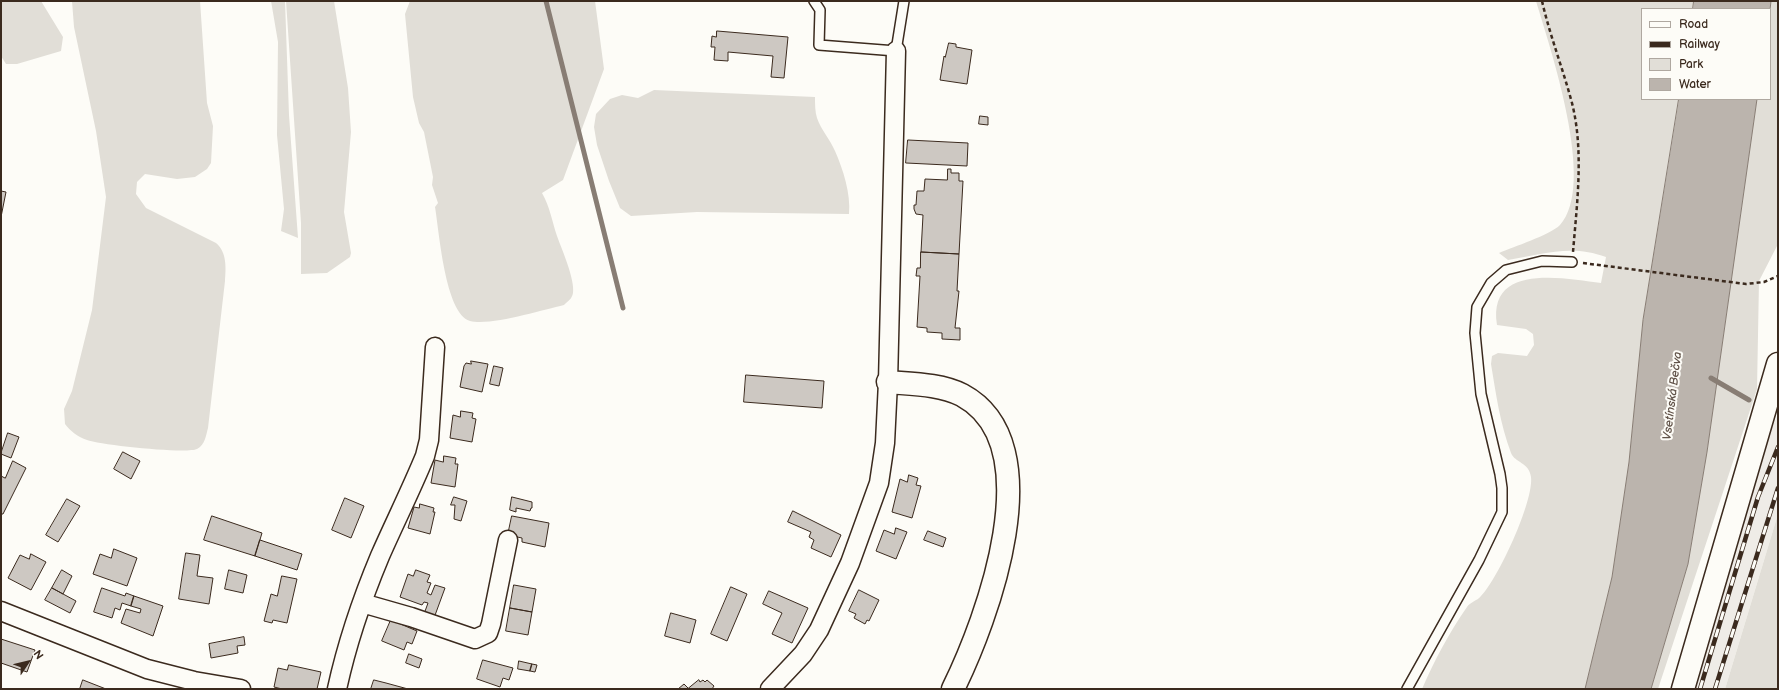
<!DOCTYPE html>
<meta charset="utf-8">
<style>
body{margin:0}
#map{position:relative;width:1779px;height:690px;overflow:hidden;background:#fdfcf7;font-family:"Balsamiq Sans",sans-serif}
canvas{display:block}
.frame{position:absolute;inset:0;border:2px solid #3b2a1e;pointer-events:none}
.legend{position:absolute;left:1641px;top:8px;width:130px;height:92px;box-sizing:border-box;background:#fdfcf7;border:1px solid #afa8a0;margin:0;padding:5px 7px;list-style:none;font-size:12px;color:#3b2a1e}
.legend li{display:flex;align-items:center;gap:8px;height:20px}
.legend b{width:20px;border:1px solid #afa8a0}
.north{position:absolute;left:8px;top:642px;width:40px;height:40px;-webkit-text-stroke:3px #fdfcf7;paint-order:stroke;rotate:55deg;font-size:11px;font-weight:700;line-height:16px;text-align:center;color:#3b2a1e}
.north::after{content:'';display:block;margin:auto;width:14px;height:18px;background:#3b2a1e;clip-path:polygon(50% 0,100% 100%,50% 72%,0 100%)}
</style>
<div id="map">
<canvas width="1779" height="690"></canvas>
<div class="frame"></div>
<ul class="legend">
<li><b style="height:5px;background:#fdfcf7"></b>Road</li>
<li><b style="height:5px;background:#3b2a1e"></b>Railway</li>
<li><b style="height:11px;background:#e1ded7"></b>Park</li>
<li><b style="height:11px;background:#bbb4ad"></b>Water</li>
</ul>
<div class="north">N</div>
</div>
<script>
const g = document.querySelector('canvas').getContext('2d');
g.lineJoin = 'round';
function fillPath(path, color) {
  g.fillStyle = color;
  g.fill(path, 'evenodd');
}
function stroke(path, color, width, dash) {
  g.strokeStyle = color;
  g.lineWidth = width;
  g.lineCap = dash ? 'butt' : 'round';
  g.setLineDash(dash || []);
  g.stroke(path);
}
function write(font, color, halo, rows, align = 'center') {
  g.font = font + ' "Balsamiq Sans",sans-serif';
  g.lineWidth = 4;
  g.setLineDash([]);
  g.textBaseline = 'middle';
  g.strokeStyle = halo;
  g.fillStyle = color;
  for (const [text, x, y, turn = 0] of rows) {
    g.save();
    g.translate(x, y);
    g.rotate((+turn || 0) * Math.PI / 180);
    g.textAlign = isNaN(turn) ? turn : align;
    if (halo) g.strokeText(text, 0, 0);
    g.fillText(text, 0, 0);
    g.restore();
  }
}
fillPath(new Path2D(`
 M 1778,414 L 1778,514 L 1725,689 L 1686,689 L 1764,446 Z`), '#efece7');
fillPath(new Path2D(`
 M 1,1 L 41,1 L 63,37 L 61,51 L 17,64 L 6,64 L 1,56 Z
 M 72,1 L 200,1 L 207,103 L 213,126 L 211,163 L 207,169 L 195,177 L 177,179 L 145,174 L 137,182 L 136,194 L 146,208 L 216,243 C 227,252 226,268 225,281 L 208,428 C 206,435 205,445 197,449 C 186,454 100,445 87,440 C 78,437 70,431 65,424 L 64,409 L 72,391 L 92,310 L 106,197 L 96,131 L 74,27 Z
 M 271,1 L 285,1 L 289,115 L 298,238 L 281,231 L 284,209 L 277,135 L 278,42 Z
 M 286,1 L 334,1 L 348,88 L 351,132 L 344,212 L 351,253 L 350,257 L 327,273 L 301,274 L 301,223 Z
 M 410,1 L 595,1 L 604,69 L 563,180 L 542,193 C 550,207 552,221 557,236 C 562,250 575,279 573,293 C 572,299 568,301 564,305 C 542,310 491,326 470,321 C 445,314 439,230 435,207 L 438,203 L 432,185 L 433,177 L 424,132 L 419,123 L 413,97 L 405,14 Z
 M 1536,1 L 1694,1 L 1693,9 L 1642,9 L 1642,99 L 1679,99 L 1643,320 L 1629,462 L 1612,577 L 1585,689 L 1422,689 C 1434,661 1449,633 1467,607 C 1470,602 1477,601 1481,596 C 1498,579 1534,501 1531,477 C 1529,462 1515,463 1511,453 C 1500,424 1496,394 1491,364 L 1492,356 L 1498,353 L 1527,356 L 1534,345 L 1533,334 L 1526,329 L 1497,325 C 1487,263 1563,278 1601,283 L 1606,257 C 1572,244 1542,254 1508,260 L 1499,253 C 1513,247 1550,235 1560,225 C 1597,185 1550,48 1536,1 Z
 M 1771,1 L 1778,1 L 1778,244 L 1759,281 L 1757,389 L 1658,689 L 1651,689 L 1688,564 L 1707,452 L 1757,99 L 1770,99 Z
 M 654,90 L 815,97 C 815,104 815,112 817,118 C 821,130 830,139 835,151 C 843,169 851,194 849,214 L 697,212 L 631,216 L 620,208 L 609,181 L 597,145 L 594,127 L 596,114 L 610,99 L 622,95 L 638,98 Z
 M 1778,514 L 1778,689 L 1725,689 Z`), '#e1ded7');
const water = new Path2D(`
 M 1694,1 L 1771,1 L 1770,10 L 1693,9 Z
 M 1679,99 L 1757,99 L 1707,452 L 1688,564 L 1651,689 L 1585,689 L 1612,577 L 1629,462 L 1643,320 Z`);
fillPath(water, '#bbb4ad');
stroke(water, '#887d74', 1);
stroke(new Path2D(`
 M 546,1 L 623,308
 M 1711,378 L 1749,400`), '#887d74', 5);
const building = new Path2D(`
 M 717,31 L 788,37 L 784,78 L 771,77 L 773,56 L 728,52 L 728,61 L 714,60 L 715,47 L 711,47 L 712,36 L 716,37 Z
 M 949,43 L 956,44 L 956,47 L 972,50 L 967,84 L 940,80 L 944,56 L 945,57 Z
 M 980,116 L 988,117 L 988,125 L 979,124 Z
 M 908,140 L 968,143 L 967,166 L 906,163 Z
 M 948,169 L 951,169 L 951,173 L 959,173 L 959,181 L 963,181 L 959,254 L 921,252 L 923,215 L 916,214 L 914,209 L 914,205 L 916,205 L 917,191 L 924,191 L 925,179 L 947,180 Z
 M 1,191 L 6,192 L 1,217 Z
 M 921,252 L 959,254 L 957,291 L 959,291 L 955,328 L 960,328 L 960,340 L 942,339 L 942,333 L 927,332 L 927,328 L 917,327 L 920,276 L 916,276 L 917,268 L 920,268 Z
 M 471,361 L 488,364 L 482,392 L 460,387 L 464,366 L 466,363 L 471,364 Z
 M 494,366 L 503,368 L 499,386 L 490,384 Z
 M 746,375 L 824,381 L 822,408 L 744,402 Z
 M 461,411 L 473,413 L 472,418 L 476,419 L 472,442 L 450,438 L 453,415 L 460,417 Z
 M 8,433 L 19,437 L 11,458 L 1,454 Z
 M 123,452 L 140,461 L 131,479 L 114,469 Z
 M 444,456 L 456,458 L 455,464 L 458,464 L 455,487 L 431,483 L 435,460 L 443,462 Z
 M 13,461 L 26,468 L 3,514 L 1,514 L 1,476 L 5,478 Z
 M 909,475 L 918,478 L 916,485 L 921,486 L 912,518 L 892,512 L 900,479 L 907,482 Z
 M 454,497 L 467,501 L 461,521 L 454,519 L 455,505 L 451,505 Z
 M 512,497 L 532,502 L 532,508 L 531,508 L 530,511 L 516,508 L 516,512 L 510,510 Z
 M 345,498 L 364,506 L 351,538 L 332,530 Z
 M 67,499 L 80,506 L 58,542 L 46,535 Z
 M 420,504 L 434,508 L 433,512 L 435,512 L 430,534 L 408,528 L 414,507 L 419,508 Z
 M 793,511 L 841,535 L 831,557 L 811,548 L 814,540 L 809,537 L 811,532 L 788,522 Z
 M 212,516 L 262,533 L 255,556 L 204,540 Z
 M 512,516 L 549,523 L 545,547 L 522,542 L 522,538 L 508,535 Z
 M 896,528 L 907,532 L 896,559 L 876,551 L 884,530 L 894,534 Z
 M 928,531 L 946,538 L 943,547 L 924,540 Z
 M 260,540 L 302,554 L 297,570 L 255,556 Z
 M 114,549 L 137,558 L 127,586 L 93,574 L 100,554 L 111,558 Z
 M 186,553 L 200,555 L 197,576 L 213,578 L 209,604 L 179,599 Z
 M 31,554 L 46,562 L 31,590 L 8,578 L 20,555 L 29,559 Z
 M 62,570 L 72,576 L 63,594 L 52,588 Z
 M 229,570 L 247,575 L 243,593 L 225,589 Z
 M 416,570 L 430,575 L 427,582 L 431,583 L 427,593 L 431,595 L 435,585 L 445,588 L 434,618 L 424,614 L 428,603 L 424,602 L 422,605 L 400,597 L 408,574 L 413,576 Z
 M 282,576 L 297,579 L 287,623 L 273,620 L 272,623 L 264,621 L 271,594 L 277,596 Z
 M 514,585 L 536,589 L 532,612 L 510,608 Z
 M 731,587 L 747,594 L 727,641 L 711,634 Z
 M 52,588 L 76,601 L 70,613 L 45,600 Z
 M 102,588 L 125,596 L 126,593 L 134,596 L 131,606 L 122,603 L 120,610 L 115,608 L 112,618 L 94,612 Z
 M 859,590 L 879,600 L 869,621 L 867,620 L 865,624 L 854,618 L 856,614 L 849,611 Z
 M 769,591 L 808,608 L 792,643 L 772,634 L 782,613 L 763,604 Z
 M 134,596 L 163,606 L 153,636 L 121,623 L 126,609 L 140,613 L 141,609 L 131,606 Z
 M 510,608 L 532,612 L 528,635 L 506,631 Z
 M 671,613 L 696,620 L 690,643 L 665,636 Z
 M 391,620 L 417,631 L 412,644 L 407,642 L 404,650 L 382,641 Z
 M 244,637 L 245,645 L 237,646 L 238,653 L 211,658 L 209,644 Z
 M 1,639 L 35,650 L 27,672 L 1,663 Z
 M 409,654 L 422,659 L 419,668 L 406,663 Z
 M 483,660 L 513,668 L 509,680 L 503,678 L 500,687 L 477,679 Z
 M 519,661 L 532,664 L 530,671 L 518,669 Z
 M 532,664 L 537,665 L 535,672 L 530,671 Z
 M 289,665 L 321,672 L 317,689 L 282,689 L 274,687 L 278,668 L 287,670 Z
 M 83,680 L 106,689 L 80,689 Z
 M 374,680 L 386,683 L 408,689 L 371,689 Z
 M 699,680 L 700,682 L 703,680 L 705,682 L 707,680 L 714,686 L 712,689 L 678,689 L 684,684 L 688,688 Z`);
fillPath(building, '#cdc8c2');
stroke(building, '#3b2a1e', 1);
const service = new Path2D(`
 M 814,1 L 820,10 L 819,45 L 896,51 L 904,1
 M 1407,689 L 1479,560 L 1502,512 L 1502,488 L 1500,474 L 1481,394 L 1475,333 L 1477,307 L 1491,283 L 1506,270 L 1542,261 L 1572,262`);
const minor = new Path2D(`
 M 362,603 L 411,617 L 475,639 L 488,633 L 491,624 L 508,540
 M 1,611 L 147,669 L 194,681 L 241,689
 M 337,689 C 347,643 362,599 380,556 C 395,522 411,490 425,456 L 429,440 L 435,347
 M 770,689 L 803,654 L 819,630 L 850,563 L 879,483 L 885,443 L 888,382 L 896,51`);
const tertiary = new Path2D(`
 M 888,382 C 912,384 941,384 962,395 C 1053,444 987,620 953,689`);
const primary = new Path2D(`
 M 1683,689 L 1778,364`);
stroke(service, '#3b2a1e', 12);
stroke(minor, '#3b2a1e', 21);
stroke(tertiary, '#3b2a1e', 25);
stroke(primary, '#3b2a1e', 25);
stroke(new Path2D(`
 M 1542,1 C 1550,36 1563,69 1572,103 C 1584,151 1577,203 1573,252
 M 1583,263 L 1746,284 L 1764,282 L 1778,276`), '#3b2a1e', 2.5, [4, 3]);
stroke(service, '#fdfcf7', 9);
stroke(minor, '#fdfcf7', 18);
stroke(tertiary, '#fdfcf7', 22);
stroke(primary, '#fdfcf7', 22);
const rail = new Path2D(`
 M 1700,689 L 1758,497 L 1778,447
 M 1715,689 L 1778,488`);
stroke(rail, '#3b2a1e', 4.5);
stroke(rail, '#fdfcf7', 3, [9]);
write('italic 12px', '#615349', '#fdfcf7', [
 ["Vsetínská Bečva",1673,396,-83]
]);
</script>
